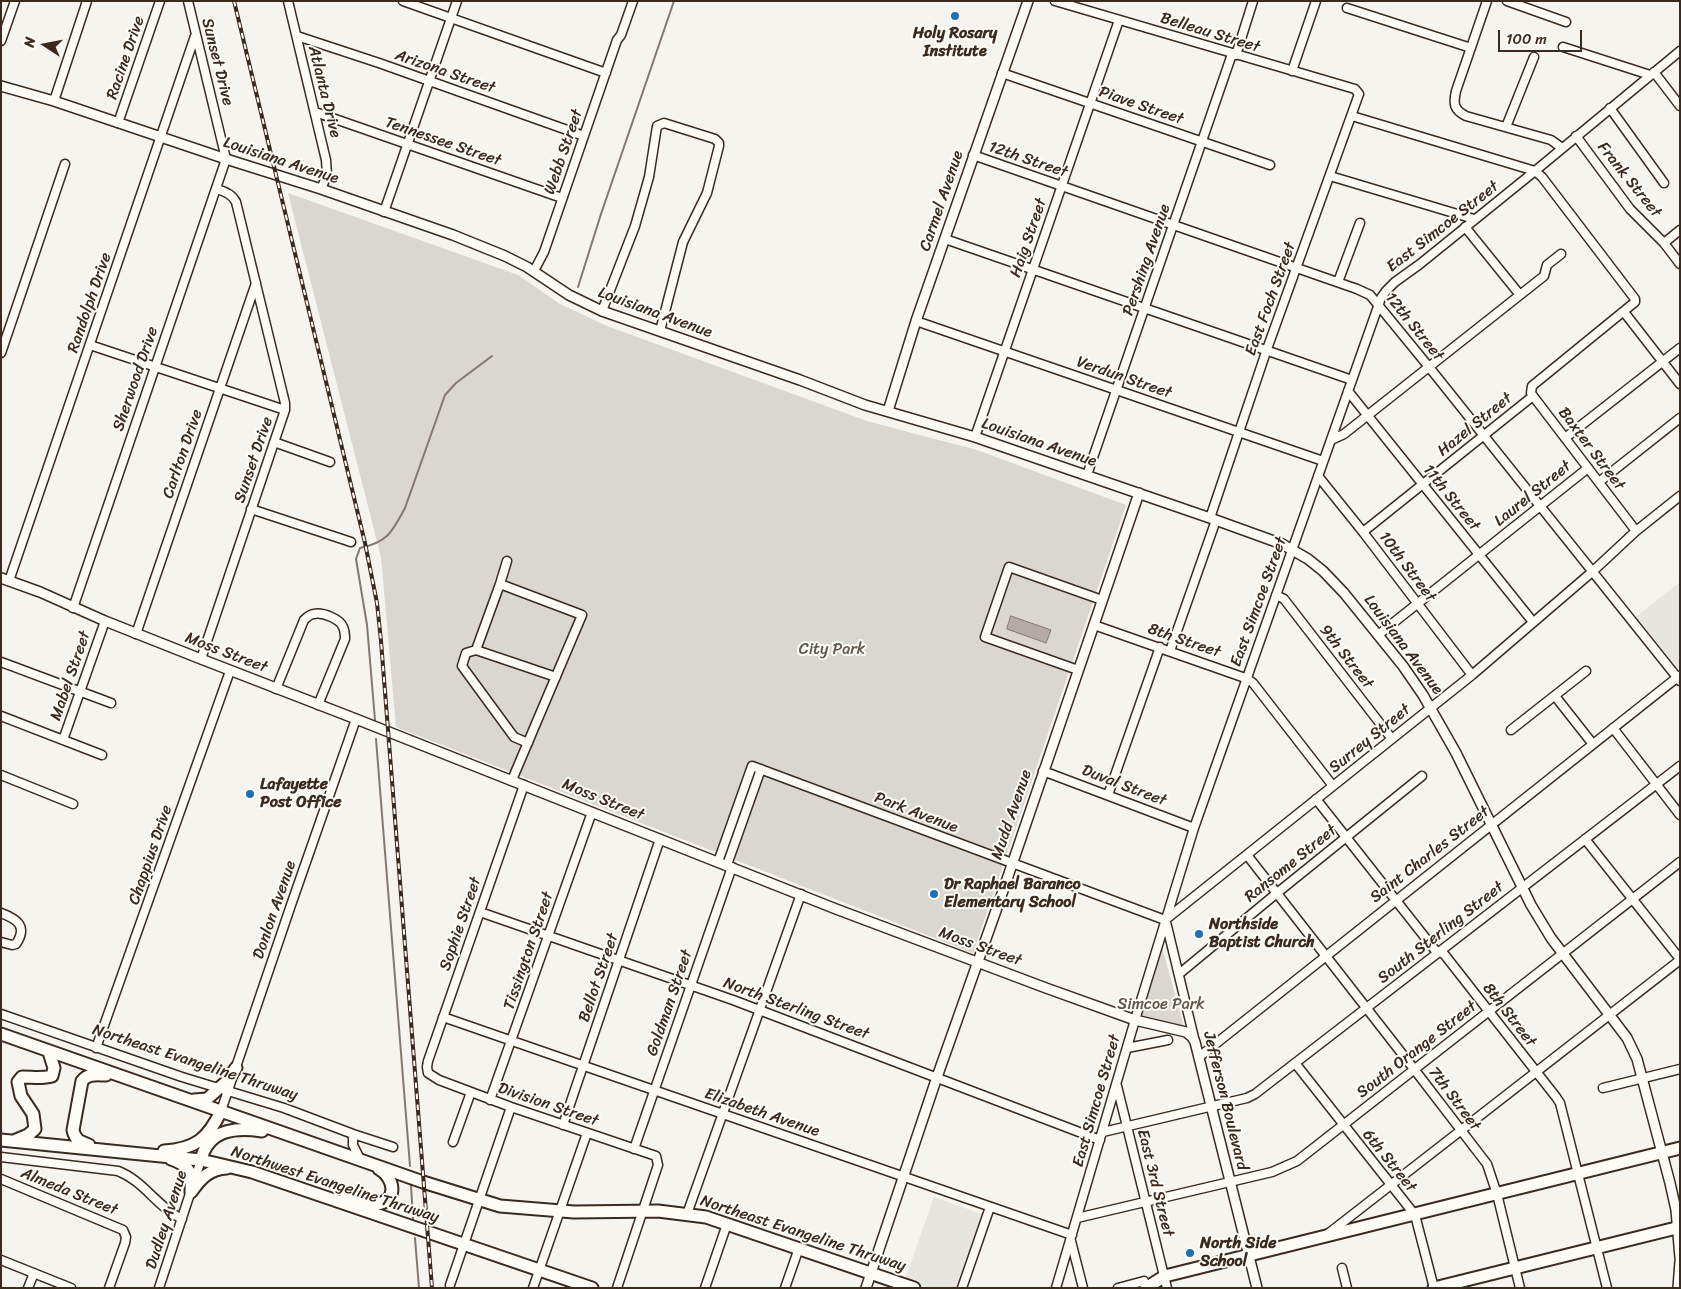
<!DOCTYPE html>
<style>
body{margin:0}
#map{position:relative;width:1681px;height:1289px;overflow:hidden;background:#f5f4ee;font-family:Sriracha,sans-serif}
canvas{display:block}
.frame{position:absolute;inset:0;border:2px solid #3b2a1e;pointer-events:none}
.north{position:absolute;left:20px;top:20px;width:50px;height:50px;-webkit-text-stroke:4px #fdfcf7;paint-order:stroke;rotate:281deg;font-size:14px;font-weight:700;line-height:20px;text-align:center;color:#3b2a1e}
.north::after{content:'';display:block;margin:auto;width:18px;height:22px;background:#3b2a1e;clip-path:polygon(50% 0,100% 100%,50% 72%,0 100%)}
.scale{position:absolute;left:1498px;top:30px;width:84px;height:22px;box-sizing:border-box;border:2px solid #3b2a1e;border-top:0;padding-left:6px;font-size:15px;line-height:18px;white-space:nowrap;color:#3b2a1e;-webkit-text-stroke:4px #fdfcf7;paint-order:stroke}
</style>
<div id="map">
<canvas width="1681" height="1289"></canvas>
<div class="frame"></div>
<div class="north">N</div>
<div class="scale">100 m</div>
</div>
<script>
const g = document.querySelector('canvas').getContext('2d');
g.lineJoin = 'round';
function fillPath(path, color) {
  g.fillStyle = color;
  g.fill(path, 'evenodd');
}
function stroke(path, color, width, dash) {
  g.strokeStyle = color;
  g.lineWidth = width;
  g.lineCap = dash ? 'butt' : 'round';
  g.setLineDash(dash || []);
  g.stroke(path);
}
function write(font, color, halo, rows, align = 'center') {
  g.font = font + ' Sriracha,sans-serif';
  g.lineWidth = 4;
  g.setLineDash([]);
  g.textBaseline = 'middle';
  g.strokeStyle = halo;
  g.fillStyle = color;
  for (const [text, x, y, turn = 0] of rows) {
    g.save();
    g.translate(x, y);
    g.rotate((+turn || 0) * Math.PI / 180);
    g.textAlign = isNaN(turn) ? turn : align;
    if (halo) g.strokeText(text, 0, 0);
    g.fillText(text, 0, 0);
    g.restore();
  }
}
fillPath(new Path2D(`
 M 1680,582 L 1680,670 L 1677,672 L 1634,618 Z
 M 934,1197 L 982,1214 L 956,1288 L 929,1288 L 905,1279 Z`), '#e7e5df');
fillPath(new Path2D(`
 M 288,193 L 518,275 L 560,304 L 607,326 L 867,421 L 919,435 L 974,449 L 1126,505 L 973,953 L 396,727 L 381,557 Z
 M 1162,947 L 1184,1027 L 1139,1018 Z`), '#dad6d0');
const water = new Path2D(`
 M 1011,616 L 1051,630 L 1046,643 L 1007,629 Z`);
fillPath(water, '#b4aca4');
stroke(water, '#84786e', 1);
stroke(new Path2D(`
 M 578,287 L 601,214 L 674,1
 M 375,720 L 367,625 L 356,559 L 360,548 C 388,542 392,532 405,508 L 445,395 L 456,383 L 492,356
 M 376,739 L 410,1166
 M 411,1185 L 413,1219
 M 415,1238 L 419,1288`), '#84786e', 2);
const minor = new Path2D(`
 M 288,1 L 326,160 L 327,175 L 321,189
 M 403,1 L 606,73
 M 1055,1 L 1355,89 L 1359,94 L 1267,349 L 1210,518
 M 1487,1 L 1456,91 C 1453,104 1454,110 1466,116 L 1551,140 L 1562,148
 M 1507,1 L 1566,22
 M 1347,8 L 1471,48
 M 297,36 L 379,63 L 584,136
 M 1,41 L 15,1
 M 1563,47 L 1650,75
 M 1236,55 L 1253,1
 M 1292,71 L 1316,1
 M 1654,72 L 1680,106
 M 1002,73 L 1270,165
 M 54,101 L 87,1
 M 1610,108 L 1664,183
 M 315,112 L 562,198
 M 1352,116 L 1535,171 L 1542,177 L 1635,299 L 1635,302 L 1532,386 L 1531,393 L 1533,396 L 1636,531
 M 118,123 L 160,1
 M 1506,127 L 1534,57
 M 1576,136 L 1630,209 L 1664,243 L 1680,264
 M 973,155 L 1357,289 L 1370,295 L 1429,367 L 1680,681
 M 1330,176 L 1474,219
 M 384,212 L 457,1
 M 1465,227 L 1520,295
 M 945,239 L 1352,380
 M 1664,243 L 1680,230
 M 534,271 L 544,252 L 617,40 L 621,35 L 633,1
 M 1338,282 L 1360,223
 M 602,311 L 635,226 L 649,177 L 657,126 L 664,123 L 715,139 L 719,143 L 719,146 L 707,193 L 683,242 L 660,331
 M 1624,312 L 1680,384
 M 916,321 L 1323,461
 M 90,345 L 285,410
 M 1,353 L 65,164
 M 1348,391 L 1533,622
 M 975,437 L 1119,20
 M 1565,438 L 1680,348
 M 1331,440 L 1344,434 L 1544,276 L 1547,265 L 1561,254
 M 274,442 L 330,462
 M 1087,475 L 1232,54
 M 1318,476 L 1363,532 L 1472,675
 M 1599,482 L 1680,418
 M 251,509 L 351,542
 M 1363,532 L 1533,396
 M 9,581 L 195,36
 M 500,584 L 507,561
 M 1276,595 L 1284,599 L 1392,739
 M 73,608 L 226,159 L 188,1
 M 1094,625 L 1248,679 L 1253,683 L 1333,786
 M 136,634 L 256,283
 M 1378,635 L 1588,468
 M 476,650 L 466,653 L 462,666 L 514,737 L 528,743
 M 1170,651 L 1216,520
 M 201,659 L 285,410 L 285,403 L 236,202 C 232,194 225,191 216,189
 M 1,662 L 111,703
 M 1078,670 L 985,637 L 1009,567 L 1102,600
 M 276,689 L 304,620 C 307,617 310,614 314,614 C 323,612 340,619 343,627 C 345,631 345,635 345,639 L 318,705
 M 1555,696 L 1592,743
 M 1,716 L 102,755
 M 1613,728 L 1680,815
 M 1511,730 L 1586,671
 M 63,740 L 105,621
 M 1043,771 L 1194,828
 M 1,775 L 73,804
 M 512,780 L 582,615 L 500,584 L 476,650 L 556,677
 M 524,785 L 428,1061 L 427,1067 L 428,1073 L 439,1080 L 511,1107 L 656,1156 L 658,1165 L 617,1288
 M 1108,795 L 1160,647
 M 1316,799 L 1435,950 L 1444,954 L 1556,1097 L 1560,1103 L 1607,1288
 M 1585,839 L 1680,959
 M 1247,855 L 1414,1069 L 1487,1164 L 1497,1194 L 1520,1288
 M 718,862 L 752,766 L 1165,920
 M 727,865 L 761,769
 M 480,912 L 733,1000 L 1100,1140
 M 1,913 C 17,919 28,926 16,944 L 12,945 L 1,942
 M 1165,920 L 1472,675 L 1592,572 L 1636,531 L 1680,496
 M 1166,922 L 1195,1042
 M 1179,974 L 1277,893 L 1422,776
 M 1,1014 L 182,1077 L 284,1108 L 353,1134 L 353,1145 L 360,1159
 M 443,1017 L 1072,1235
 M 96,1048 L 230,671
 M 1127,1048 L 1168,1040
 M 1199,1057 L 1679,676
 M 1295,1063 L 1415,1215 L 1434,1288
 M 1117,1086 L 1167,1288
 M 1603,1088 L 1680,1069
 M 490,1100 L 592,812
 M 221,1111 L 291,905 L 356,719
 M 563,1125 L 660,839
 M 1103,1132 L 1247,1098 L 1255,1094 L 1680,766
 M 353,1134 L 393,1147
 M 453,1142 L 471,1092
 M 634,1149 L 732,867
 M 1,1157 L 118,1171 C 144,1181 157,1207 182,1219
 M 1,1179 L 123,1230 L 126,1237 L 125,1243 L 109,1288
 M 687,1214 L 801,894
 M 1077,1218 L 1272,1172 L 1297,1161 L 1680,862
 M 1329,1233 L 1680,960
 M 1071,1241 L 1083,1288
 M 1,1260 L 71,1288
 M 1342,1268 L 1347,1288
 M 450,1285 L 511,1107
 M 28,1288 L 34,1273
 M 159,1288 L 201,1160
 M 533,1288 L 587,1133
 M 705,1288 L 727,1224
 M 785,1288 L 799,1248
 M 962,1288 L 990,1207
 M 1056,1288 L 1135,1020 L 1194,828 L 1381,298 L 1386,291 L 1395,282 L 1420,264 L 1535,171 L 1680,51
 M 1118,1288 L 1144,1281`);
const major = new Path2D(`
 M 1,86 L 54,101 L 226,159 L 321,189 L 453,235 L 505,256 L 527,267 L 569,295 L 602,311 L 800,380 L 865,405 L 975,437 L 1210,518 L 1282,544 L 1308,559 L 1323,571 L 1344,593 L 1403,666 L 1423,695 L 1456,753 L 1531,905 L 1551,938 L 1627,1038 L 1637,1059 L 1670,1183 L 1676,1210 L 1680,1258
 M 888,411 L 916,321 L 1028,1
 M 1,578 L 40,592 L 105,621 L 201,659 L 356,719 L 836,909 L 1046,988 L 1135,1020 L 1186,1032 L 1192,1037 L 1195,1042 L 1257,1288
 M 866,1288 L 937,1077 L 1004,888 L 1139,493
 M 1678,1288 L 1680,1261`);
const highway = new Path2D(`
 M 1,1034 L 423,1182 L 500,1206 L 574,1212 L 658,1211 L 706,1217 L 914,1288
 M 194,1100 L 207,1099 L 226,1082 L 236,1068
 M 1,1140 L 201,1160 L 252,1172 L 592,1288
 M 16,1140 L 28,1135 L 35,1129 L 33,1114 L 21,1096 L 18,1082 L 22,1077 C 33,1077 41,1079 52,1076 L 54,1068 L 49,1052
 M 89,1145 C 80,1142 75,1140 73,1130 L 82,1081 C 88,1073 97,1075 106,1075
 M 164,1151 C 195,1149 208,1139 221,1111
 M 171,1159 C 191,1166 192,1173 191,1192
 M 201,1160 C 208,1129 236,1127 262,1131
 M 191,1192 C 201,1178 209,1169 227,1168
 M 346,1196 C 355,1199 368,1205 377,1204 C 399,1201 394,1177 379,1169
 M 1146,1288 L 1165,1276 L 1680,1148
 M 1434,1288 L 1680,1227`);
stroke(minor, '#3b2a1e', 11);
stroke(major, '#3b2a1e', 12);
stroke(highway, '#3b2a1e', 15);
stroke(minor, '#fdfcf7', 8);
stroke(major, '#fdfcf7', 9);
stroke(highway, '#fdfcf7', 11);
const rail = new Path2D(`
 M 234,1 L 365,543 L 377,603 L 381,641 L 432,1288`);
stroke(rail, '#3b2a1e', 4);
stroke(rail, '#fdfcf7', 2, [5.5]);
for (const [x, y, r, color] of [
 [955,16,5,"#1f6fb2"],
 [250,794,5,"#1f6fb2"],
 [934,894,5,"#1f6fb2"],
 [1199,934,5,"#1f6fb2"],
 [1190,1253,5,"#1f6fb2"]
]) {
  const dot = new Path2D();
  dot.arc(x, y, r, 0, 2 * Math.PI);
  g.fillStyle = color;
  g.fill(dot);
  stroke(dot, '#fdfcf7', 2);
}
write('16px', '#3b2a1e', '#fdfcf7', [
 ["Belleau Street",1210,33,17],
 ["Racine Drive",126,58,-71],
 ["Sunset Drive",217,62,76],
 ["Arizona Street",445,72,19],
 ["Atlanta Drive",324,92,76],
 ["Piave Street",1141,106,19],
 ["Tennessee Street",443,142,19],
 ["Webb Street",564,152,-71],
 ["12th Street",1028,160,19],
 ["Louisiana Avenue",281,161,18],
 ["Frank Street",1629,180,51],
 ["Carmel Avenue",942,201,-71],
 ["East Simcoe Street",1443,227,-38],
 ["Haig Street",1029,238,-71],
 ["Pershing Avenue",1147,260,-71],
 ["East Foch Street",1271,299,-70],
 ["Randolph Drive",90,303,-71],
 ["Louisiana Avenue",655,313,20],
 ["12th Street",1414,327,51],
 ["Verdun Street",1124,378,19],
 ["Sherwood Drive",136,379,-71],
 ["Hazel Street",1475,425,-39],
 ["Louisiana Avenue",1039,443,19],
 ["Baxter Street",1591,449,53],
 ["Carlton Drive",183,454,-71],
 ["Sunset Drive",254,460,-71],
 ["Laurel Street",1533,494,-39],
 ["11th Street",1451,498,51],
 ["10th Street",1407,567,53],
 ["East Simcoe Street",1259,602,-70],
 ["8th Street",1184,641,19],
 ["Louisiana Avenue",1403,645,53],
 ["Moss Street",226,653,21],
 ["9th Street",1346,657,52],
 ["Mabel Street",71,676,-71],
 ["Surrey Street",1370,739,-39],
 ["Duval Street",1124,786,21],
 ["Moss Street",603,800,22],
 ["Park Avenue",916,813,21],
 ["Mudd Avenue",1012,815,-71],
 ["Chappius Drive",151,855,-71],
 ["Saint Charles Street",1430,855,-38],
 ["Ransome Street",1291,864,-39],
 ["Donlon Avenue",275,910,-71],
 ["Sophie Street",461,924,-71],
 ["South Sterling Street",1441,933,-38],
 ["Moss Street",980,947,20],
 ["Tissington Street",529,951,-71],
 ["Bellot Street",599,978,-71],
 ["Goldman Street",670,1003,-71],
 ["North Sterling Street",796,1009,20],
 ["8th Street",1509,1015,52],
 ["South Orange Street",1417,1050,-38],
 ["Northeast Evangeline Thruway",195,1063,18],
 ["7th Street",1454,1099,53],
 ["East Simcoe Street",1097,1101,-74],
 ["Jefferson Boulevard",1225,1101,76],
 ["Division Street",548,1105,19],
 ["Elizabeth Avenue",762,1113,19],
 ["6th Street",1389,1161,51],
 ["East 3rd Street",1155,1183,76],
 ["Northwest Evangeline Thruway",335,1185,18],
 ["Almeda Street",69,1192,22],
 ["Dudley Avenue",167,1220,-72],
 ["Northeast Evangeline Thruway",803,1234,18]
]);
write('bold 16px', '#3b2a1e', '#fdfcf7', [
 ["Holy Rosary",955,34,"center"],
 ["Institute",955,52,"center"],
 ["Lafayette",260,785],
 ["Post Office",260,803],
 ["Dr Raphael Baranco",944,885],
 ["Elementary School",944,903],
 ["Northside",1209,925],
 ["Baptist Church",1209,943],
 ["North Side",1200,1244],
 ["School",1200,1262]
], 'left');
write('16px', '#63554a', '#fdfcf7', [
 ["City Park",832,650],
 ["Simcoe Park",1161,1005]
]);
</script>
